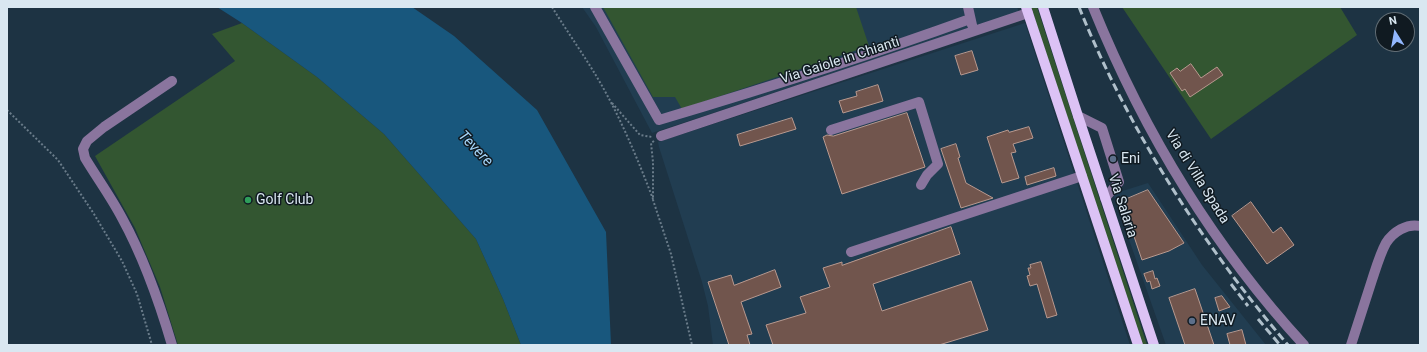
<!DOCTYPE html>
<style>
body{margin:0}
#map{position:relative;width:1427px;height:352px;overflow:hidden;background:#1d3343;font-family:Roboto,sans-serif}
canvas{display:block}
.frame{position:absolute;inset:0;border:8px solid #d9e7f1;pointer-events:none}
.north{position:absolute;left:1375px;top:12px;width:40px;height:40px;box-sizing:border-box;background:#101a21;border:1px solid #606c74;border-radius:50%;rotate:349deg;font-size:11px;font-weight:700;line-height:16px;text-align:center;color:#d9e7f1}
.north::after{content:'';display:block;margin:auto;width:14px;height:18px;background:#92b7fd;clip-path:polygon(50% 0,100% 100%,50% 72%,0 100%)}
</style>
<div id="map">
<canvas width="1427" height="352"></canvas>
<div class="frame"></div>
<div class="north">N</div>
</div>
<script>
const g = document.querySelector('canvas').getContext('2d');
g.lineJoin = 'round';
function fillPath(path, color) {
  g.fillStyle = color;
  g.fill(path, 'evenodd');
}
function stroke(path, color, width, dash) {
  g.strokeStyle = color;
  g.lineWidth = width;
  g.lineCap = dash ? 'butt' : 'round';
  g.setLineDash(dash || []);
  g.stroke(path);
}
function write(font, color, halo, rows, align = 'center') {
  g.font = font + ' Roboto,sans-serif';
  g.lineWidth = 3;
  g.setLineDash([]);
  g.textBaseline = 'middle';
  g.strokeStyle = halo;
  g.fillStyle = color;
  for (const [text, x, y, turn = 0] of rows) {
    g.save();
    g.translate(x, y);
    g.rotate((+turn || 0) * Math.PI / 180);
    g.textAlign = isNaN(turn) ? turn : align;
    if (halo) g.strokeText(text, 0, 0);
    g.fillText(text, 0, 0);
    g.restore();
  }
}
fillPath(new Path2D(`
 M 582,7 L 1017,7 L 1019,12 L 652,133 L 596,27 Z
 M 1025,23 L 1130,345 L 713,345 L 708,306 L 702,282 L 659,147 L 658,142 Z
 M 1148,183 L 1202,265 L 1266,345 L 1166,345 L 1113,194 Z`), '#213d51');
fillPath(new Path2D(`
 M 603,7 L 856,7 L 869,46 L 682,109 L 675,97 L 653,97 Z
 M 1031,7 L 1037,7 L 1147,345 L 1141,345 Z
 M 1122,7 L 1340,7 L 1357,35 L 1211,139 Z
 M 242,23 L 317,77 L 384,134 L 476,239 L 503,299 L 521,345 L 178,345 L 160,287 L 135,228 L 95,156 L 235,61 L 212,34 Z`), '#335631');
fillPath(new Path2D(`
 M 217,7 L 412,7 L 454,36 L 537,110 L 606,232 L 611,345 L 521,345 L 503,299 L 476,239 L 384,134 L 317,77 L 242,23 Z`), '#18577d');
const building = new Path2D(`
 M 972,51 L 978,70 L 961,75 L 955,56 Z
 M 1191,64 L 1201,78 L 1217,67 L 1223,75 L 1190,97 L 1185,89 L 1182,91 L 1170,73 L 1177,68 L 1180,71 Z
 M 878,85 L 883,101 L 843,113 L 839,101 L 857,96 L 856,92 Z
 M 907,113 L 925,167 L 842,194 L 823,137 L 827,135 L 833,136 Z
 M 792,118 L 796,129 L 740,146 L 737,135 Z
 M 1029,127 L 1033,138 L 1013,144 L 1016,152 L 1011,153 L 1019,178 L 1002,183 L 987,137 L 1008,130 L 1009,132 Z
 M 956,144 L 960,157 L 958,158 L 966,183 L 993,198 L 961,208 L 941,149 Z
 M 1054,168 L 1056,176 L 1027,185 L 1025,177 Z
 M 1148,190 L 1184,243 L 1169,251 L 1142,260 L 1122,201 Z
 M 1251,202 L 1273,233 L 1281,227 L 1294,245 L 1267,264 L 1232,216 Z
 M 951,227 L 960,254 L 873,284 L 882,311 L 971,281 L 988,330 L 939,345 L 773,345 L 766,325 L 806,313 L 800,297 L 830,287 L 823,268 L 842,262 L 842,265 Z
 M 1041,262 L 1057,315 L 1047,318 L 1037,284 L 1030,286 L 1027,276 L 1030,275 L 1028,268 L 1031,268 L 1030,265 Z
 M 775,270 L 781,287 L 741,302 L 752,334 L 747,335 L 750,345 L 729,345 L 708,282 L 731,275 L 734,285 Z
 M 1153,271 L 1155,279 L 1157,278 L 1160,286 L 1152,289 L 1150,281 L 1147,282 L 1144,274 Z
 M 1195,289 L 1214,345 L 1185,345 L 1169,298 Z
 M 1222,296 L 1230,307 L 1219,311 L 1215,298 Z
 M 1242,330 L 1246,345 L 1230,345 L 1227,334 Z`);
fillPath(building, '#71554d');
stroke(building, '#b8998f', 1);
stroke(new Path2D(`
 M 552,7 C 568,33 586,58 601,84 C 622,121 638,160 653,199
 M 612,103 L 640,135 L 652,137
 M 7,110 L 58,160 L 94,214 L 122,261 L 137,294 L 152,345
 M 654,141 L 651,143 L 653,162 L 653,200 L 671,254 L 692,345`), '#6a7c8a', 2, [2, 2]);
stroke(new Path2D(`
 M 595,7 L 659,120 C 763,89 868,56 970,19
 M 968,7 L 972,25
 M 1093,7 C 1143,130 1214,247 1304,345
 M 172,81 L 104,127 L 87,141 L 83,149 L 85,158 C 97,178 111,197 122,218 C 144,258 159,301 172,345
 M 1078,116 L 1102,128 L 1119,182 L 1105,198
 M 831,130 L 919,102 L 938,164 L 927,175 L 921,185
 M 661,136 L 1028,13
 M 851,252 L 1082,176
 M 1351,345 C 1358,323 1365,302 1372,280 C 1376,268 1380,254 1386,243 C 1393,232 1407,223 1420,226`), '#8a759e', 10);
stroke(new Path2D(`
 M 1026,7 L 1138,345
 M 1043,7 L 1078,116 L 1154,345`), '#dcc2f5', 10);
stroke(new Path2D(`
 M 1079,7 C 1129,131 1202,244 1288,345
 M 1231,284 L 1248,306
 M 1258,319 L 1280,345`), '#b0c0cb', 3, [8, 4]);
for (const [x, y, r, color] of [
 [1113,159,4,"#5c6f8a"],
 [248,200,4,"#2e9e5b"],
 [1192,321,4,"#5c6f8a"]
]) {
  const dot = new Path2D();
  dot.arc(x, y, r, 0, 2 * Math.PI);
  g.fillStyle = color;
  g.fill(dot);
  stroke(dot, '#101a21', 1.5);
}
write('14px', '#d9e7f1', '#101a21', [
 ["Via Gaiole in Chianti",840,61,-18],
 ["Via di Villa Spada",1197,177,58],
 ["Via Salaria",1122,206,72]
]);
write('14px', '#d9e7f1', '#101a21', [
 ["Eni",1121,159],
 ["Golf Club",256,200],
 ["ENAV",1200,321]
], 'left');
write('italic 15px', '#a6d6fa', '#101a21', [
 ["Tevere",475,149,46]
]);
</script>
